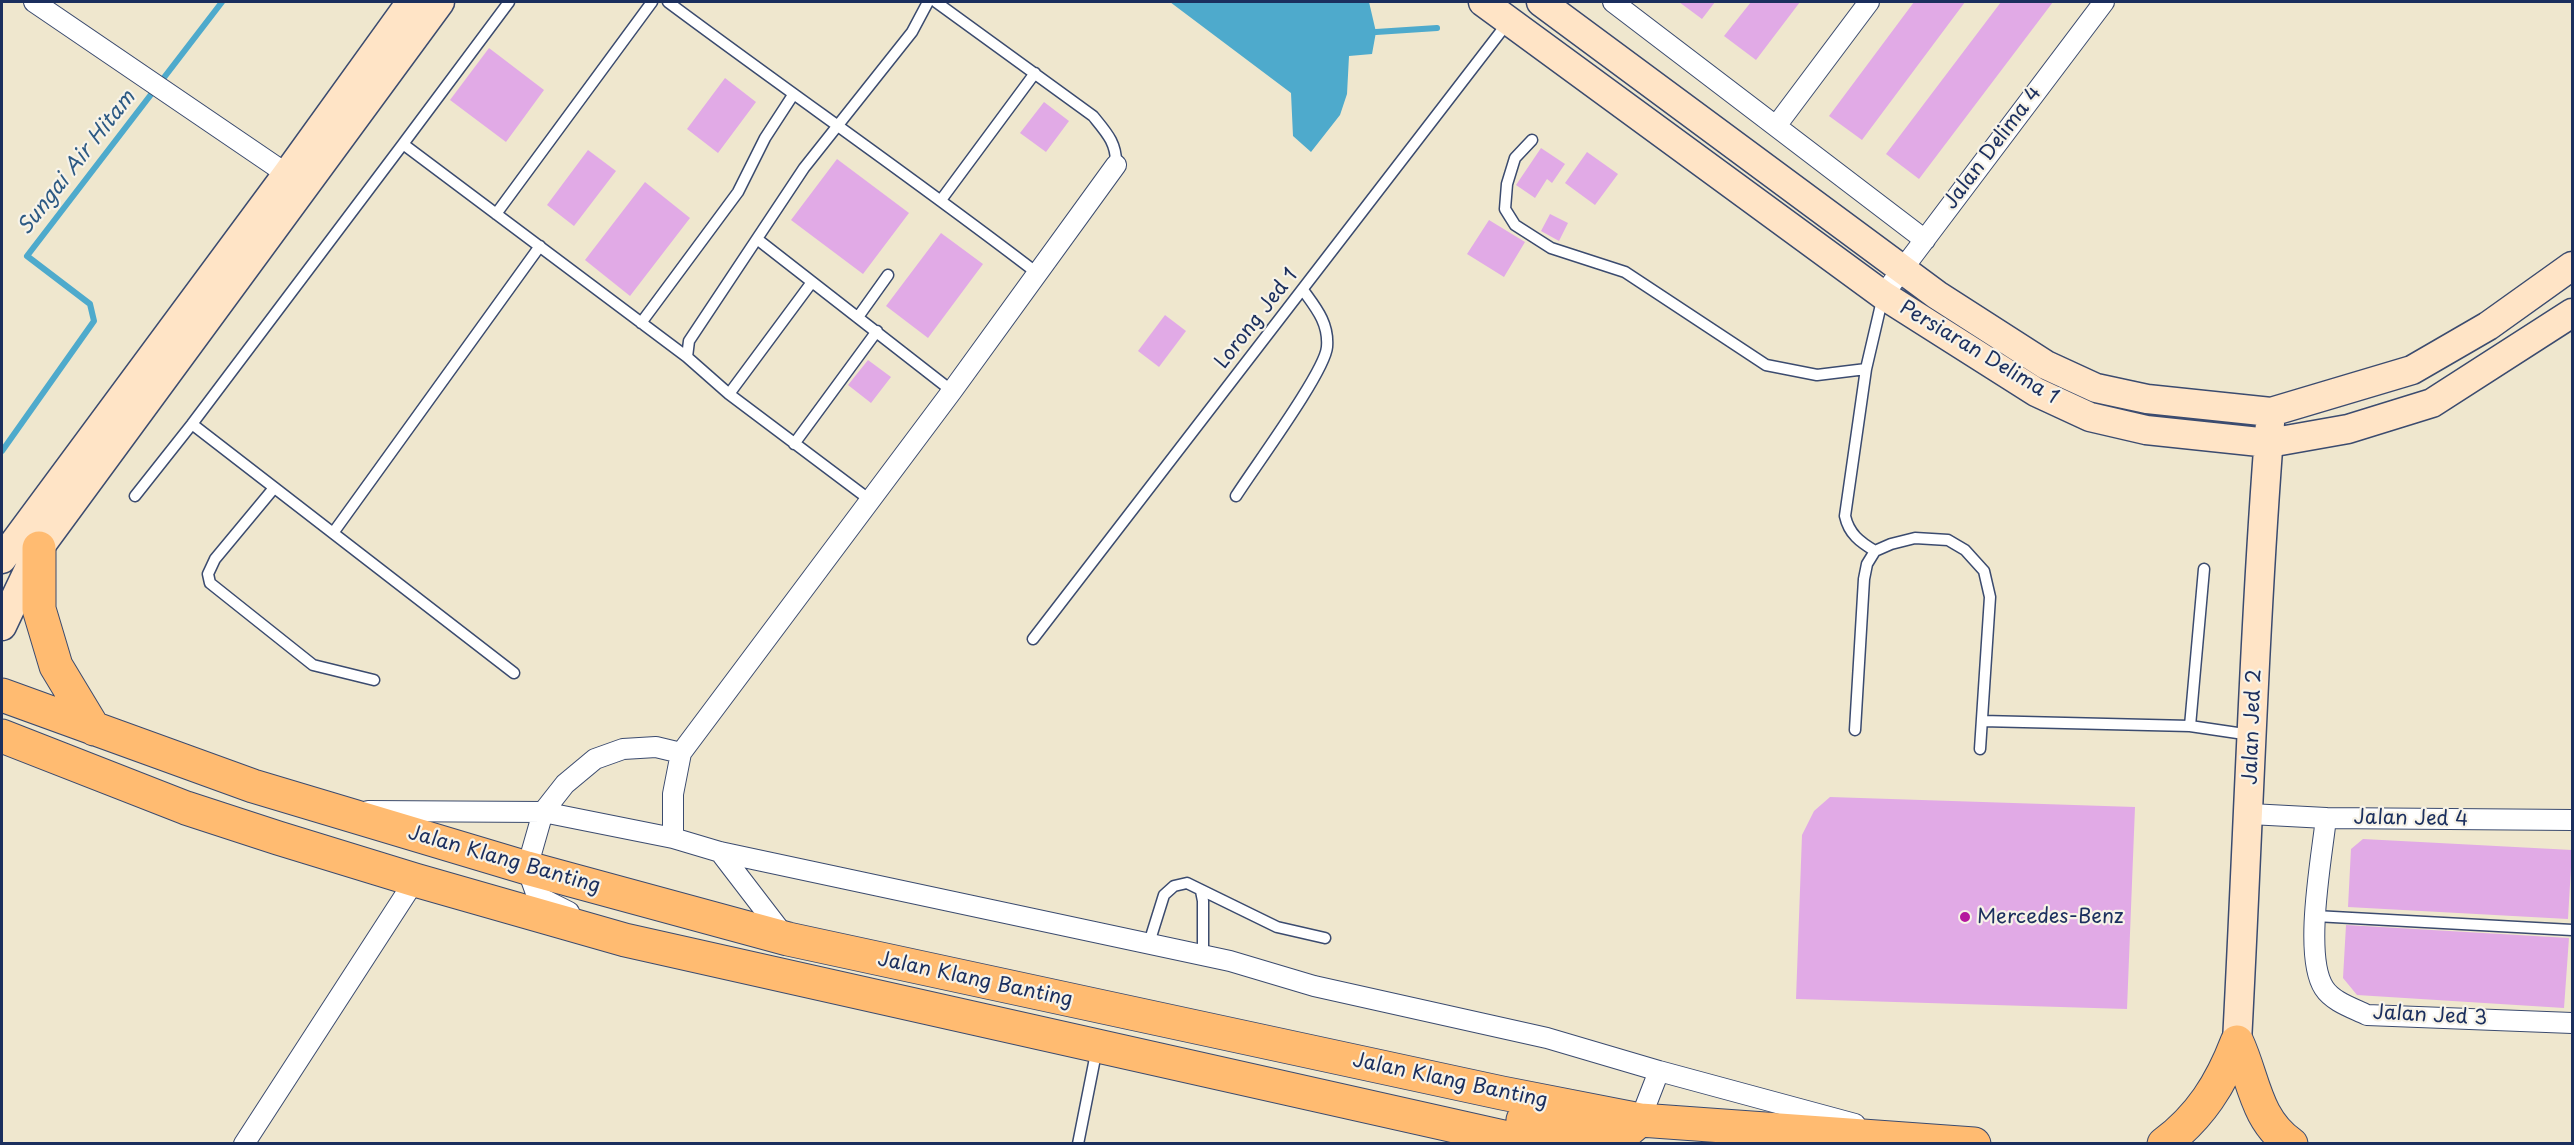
<!DOCTYPE html>
<style>
body{margin:0}
#map{position:relative;width:2574px;height:1145px;overflow:hidden;background:#efe7ce;font-family:"Playpen Sans",sans-serif}
canvas{display:block}
.frame{position:absolute;inset:0;border:3px solid #1b2f5e;pointer-events:none}
</style>
<div id="map">
<canvas width="2574" height="1145"></canvas>
<div class="frame"></div>
</div>
<script>
const g = document.querySelector('canvas').getContext('2d');
g.lineJoin = 'round';
function fillPath(path, color) {
  g.fillStyle = color;
  g.fill(path, 'evenodd');
}
function stroke(path, color, width, dash) {
  g.strokeStyle = color;
  g.lineWidth = width;
  g.lineCap = dash ? 'butt' : 'round';
  g.setLineDash(dash || []);
  g.stroke(path);
}
function write(font, color, halo, rows, align = 'center') {
  g.font = font + ' "Playpen Sans",sans-serif';
  g.lineWidth = 4.5;
  g.setLineDash([]);
  g.textBaseline = 'middle';
  g.strokeStyle = halo;
  g.fillStyle = color;
  for (const [text, x, y, turn = 0] of rows) {
    g.save();
    g.translate(x, y);
    g.rotate((+turn || 0) * Math.PI / 180);
    g.textAlign = isNaN(turn) ? turn : align;
    if (halo) g.strokeText(text, 0, 0);
    g.fillText(text, 0, 0);
    g.restore();
  }
}
fillPath(new Path2D(`
 M 1170,2 L 1369,2 L 1376,32 L 1372,54 L 1349,56 L 1347,94 L 1340,115 L 1311,152 L 1293,136 L 1291,93 Z`), '#4eaacc');
stroke(new Path2D(`
 M 1376,32 L 1437,28
 M 2,451 L 94,321 L 90,304 L 27,256 L 222,2`), '#4eaacc', 6);
fillPath(new Path2D(`
 M 1679,2 L 1715,2 L 1702,19 Z
 M 1751,2 L 1800,2 L 1756,60 L 1724,36 Z
 M 1914,2 L 1965,2 L 1862,140 L 1829,116 Z
 M 2001,2 L 2053,2 L 1919,179 L 1886,154 Z
 M 489,48 L 544,90 L 506,142 L 450,100 Z
 M 725,78 L 756,102 L 718,153 L 687,129 Z
 M 1044,102 L 1069,121 L 1046,152 L 1020,133 Z
 M 1541,148 L 1565,164 L 1552,183 L 1547,179 L 1535,198 L 1516,185 Z
 M 588,150 L 616,171 L 574,226 L 547,205 Z
 M 1587,152 L 1618,174 L 1595,205 L 1565,183 Z
 M 837,159 L 909,213 L 863,274 L 791,220 Z
 M 645,182 L 690,218 L 630,296 L 585,260 Z
 M 1550,214 L 1568,223 L 1559,241 L 1541,231 Z
 M 1489,220 L 1525,242 L 1504,277 L 1467,254 Z
 M 941,233 L 983,264 L 928,338 L 886,306 Z
 M 1165,315 L 1186,331 L 1159,367 L 1138,351 Z
 M 868,360 L 891,377 L 871,403 L 848,385 Z
 M 1830,797 L 2135,807 L 2127,1009 L 1796,999 L 1802,835 L 1814,811 Z
 M 2363,839 L 2572,850 L 2568,919 L 2348,907 L 2351,849 Z
 M 2346,925 L 2569,938 L 2564,1008 L 2357,995 L 2343,978 Z`), '#e1aae6');
const lane = new Path2D(`
 M 509,2 L 403,144 L 687,357
 M 668,2 C 790,93 916,180 1037,273
 M 936,2 L 1093,116 C 1106,132 1117,143 1116,165
 M 1532,140 L 1515,158 L 1507,184 L 1505,209 L 1515,225 L 1551,248 L 1625,272 L 1766,365 L 1817,375 L 1866,369
 M 941,200 L 1035,73
 M 496,214 L 652,2
 M 757,239 L 952,391
 M 858,317 L 888,275
 M 641,323 L 738,192 L 765,138 L 793,95
 M 729,394 L 812,282
 M 192,424 L 514,673
 M 794,444 L 877,331
 M 274,488 L 215,559 L 208,574 L 210,583 L 313,665 L 374,680
 M 135,496 L 192,424 L 403,144
 M 1236,496 C 1253,469 1325,372 1327,347 C 1329,323 1316,308 1303,290
 M 870,500 L 729,394 L 687,357 L 689,341 L 804,168 L 912,32 L 928,2
 M 333,533 L 540,246
 M 1875,551 C 1860,542 1849,534 1845,516 L 1866,369 L 1883,296
 M 1033,639 L 1509,21
 M 1982,721 L 2190,726 L 2251,735
 M 2190,726 L 2204,569
 M 1855,730 L 1864,579 L 1867,564 L 1875,551 L 1891,544 L 1915,538 L 1948,540 L 1965,550 L 1984,571 L 1990,597 L 1980,749
 M 1201,891 L 1203,901 L 1203,955
 M 2315,916 L 2572,930
 M 1149,943 L 1164,895 L 1174,886 L 1187,883 L 1277,927 L 1325,938
 M 1078,1144 L 1097,1048`);
const street = new Path2D(`
 M 34,2 L 297,181
 M 1613,2 L 1925,240
 M 1776,126 L 1869,2
 M 1883,295 L 2104,2
 M 368,811 L 543,812 L 673,838 L 720,852 L 1230,961 L 1314,986 L 1547,1038 L 1659,1071 L 1855,1124
 M 2250,814 L 2326,818 L 2572,820
 M 2326,818 C 2322,856 2303,956 2324,988 C 2333,1002 2353,1008 2367,1015 L 2572,1023
 M 673,838 L 673,794 L 681,753 L 952,391 L 1116,165
 M 720,852 L 786,938
 M 569,912 L 537,896 L 527,868 L 543,812 L 565,784 L 595,759 L 623,749 L 656,747 L 681,753
 M 1640,1120 L 1659,1071
 M 244,1144 L 415,880`);
const secondary = new Path2D(`
 M 1483,2 L 1883,295 L 2036,392 L 2090,417 L 2146,430 L 2269,443 L 2348,429 L 2432,403 L 2572,313
 M 1541,2 L 1937,295 L 2046,365 L 2096,388 L 2147,399 L 2271,412 L 2412,370 L 2488,326 L 2572,266
 M 2,559 L 287,174 L 411,2
 M 2,626 L 39,548 L 440,2
 M 2237,1042 C 2248,836 2254,629 2270,423`);
const highway = new Path2D(`
 M 39,548 L 39,609 L 56,666 L 94,729
 M 2,695 L 253,786 L 527,868 L 788,939 L 1502,1093 L 1640,1120 L 1974,1144
 M 2,736 L 186,808 L 278,838 L 415,880 L 625,940 L 1535,1144
 M 2237,1042 C 2254,1079 2255,1119 2291,1144
 M 1523,1120 L 1602,1137 L 1621,1136 L 1640,1120
 M 2164,1144 C 2200,1117 2221,1084 2237,1042`);
stroke(lane, '#3b4b6f', 13);
stroke(street, '#3b4b6f', 22);
stroke(secondary, '#3b4b6f', 31);
stroke(highway, '#3b4b6f', 35);
stroke(lane, '#fff', 10);
stroke(street, '#fff', 20);
stroke(secondary, '#ffe4c6', 28);
stroke(highway, '#ffbb71', 33);
for (const [x, y, r, color] of [
 [1965,917,6,"#b5179e"]
]) {
  const dot = new Path2D();
  dot.arc(x, y, r, 0, 2 * Math.PI);
  g.fillStyle = color;
  g.fill(dot);
  stroke(dot, '#f7f3e8', 2);
}
write('20px', '#1b2f5e', '#f7f3e8', [
 ["Jalan Delima 4",1993,148,-53],
 ["Lorong Jed 1",1257,319,-52],
 ["Persiaran Delima 1",1979,353,31],
 ["Jalan Jed 2",2253,727,-88],
 ["Jalan Jed 4",2411,819,1],
 ["Jalan Klang Banting",504,860,16],
 ["Jalan Klang Banting",975,980,12],
 ["Jalan Jed 3",2430,1016,3],
 ["Jalan Klang Banting",1450,1081,12]
]);
write('20px', '#1b2f5e', '#f7f3e8', [
 ["Mercedes-Benz",1977,917]
], 'left');
write('italic 21px', '#2d5a84', '#f7f3e8', [
 ["Sungai Air Hitam",77,163,-52]
]);
</script>
